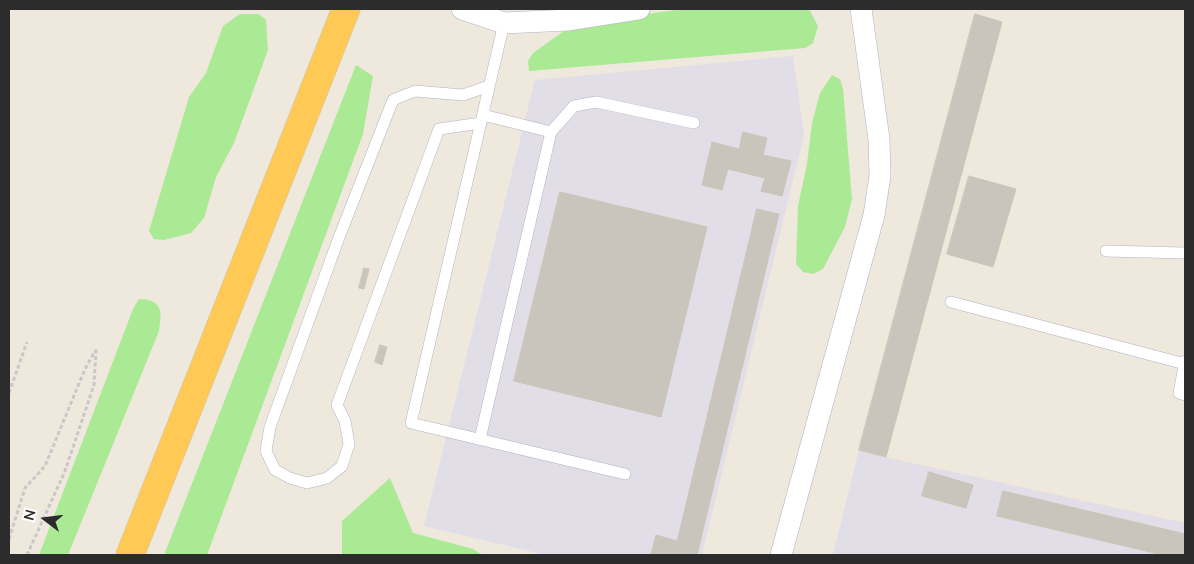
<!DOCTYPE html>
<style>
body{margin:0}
#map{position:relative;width:1194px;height:564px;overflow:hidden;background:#efe8dd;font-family:"Nunito Sans",sans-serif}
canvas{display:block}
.frame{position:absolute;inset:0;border:10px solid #2c2c2c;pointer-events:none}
.north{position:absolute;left:20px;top:494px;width:50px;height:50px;-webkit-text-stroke:4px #fff;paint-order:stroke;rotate:285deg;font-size:14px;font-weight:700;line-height:20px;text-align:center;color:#2c2c2c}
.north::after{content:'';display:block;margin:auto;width:18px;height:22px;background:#2c2c2c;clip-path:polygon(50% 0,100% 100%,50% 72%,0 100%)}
</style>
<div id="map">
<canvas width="1194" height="564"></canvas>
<div class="frame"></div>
<div class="north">N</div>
</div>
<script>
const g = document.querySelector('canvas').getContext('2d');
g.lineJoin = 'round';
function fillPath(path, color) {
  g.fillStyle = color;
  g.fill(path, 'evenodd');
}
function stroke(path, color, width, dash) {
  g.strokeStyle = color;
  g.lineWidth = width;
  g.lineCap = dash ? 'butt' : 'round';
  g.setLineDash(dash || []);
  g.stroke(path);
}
fillPath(new Path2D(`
 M 793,56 L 804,135 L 702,555 L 546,555 L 424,526 L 535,80 Z
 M 859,450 L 894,459 L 1185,523 L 1185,555 L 833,555 Z`), '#e1dee7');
fillPath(new Path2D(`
 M 683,9 L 809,9 L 818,26 L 813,43 L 805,48 L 529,71 L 528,61 L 533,53 L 574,24 Z
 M 240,14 L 259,14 L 266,20 L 268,50 L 234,143 L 216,177 L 204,218 L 191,233 L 164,240 L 154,239 L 149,231 L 189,97 L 206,73 L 223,26 Z
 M 356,65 L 373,76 L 363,134 L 207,555 L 164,555 Z
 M 832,75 L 840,79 L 843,89 L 852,199 L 845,227 L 823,269 L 813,274 L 803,272 L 796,264 L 798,206 L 807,164 L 812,123 L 820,93 Z
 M 139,299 C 163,300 162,311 159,331 L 68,555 L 39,555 L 133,309 Z
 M 390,478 L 413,533 L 473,549 L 482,555 L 342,555 L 342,521 Z`), '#aaea94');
const building = new Path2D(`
 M 975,14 L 1002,22 L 886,457 L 859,450 Z
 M 743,132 L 767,138 L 763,155 L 791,161 L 782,196 L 761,191 L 765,178 L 728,169 L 722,190 L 702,185 L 712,142 L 739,149 Z
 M 969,176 L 1016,189 L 993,267 L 947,254 Z
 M 560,192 L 707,227 L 661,417 L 514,381 Z
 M 757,209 L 779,214 L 697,555 L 651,555 L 656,535 L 677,541 Z
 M 364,268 L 369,269 L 364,289 L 359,288 Z
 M 380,345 L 387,347 L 382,365 L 375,362 Z
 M 929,472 L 973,485 L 966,508 L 922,496 Z
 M 1003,491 L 1185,534 L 1185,555 L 1163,555 L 997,516 Z`);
fillPath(building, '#cac5bc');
stroke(building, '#cac5b6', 1);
const service = new Path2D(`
 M 504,23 L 411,423 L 625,474
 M 481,123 L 439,129 L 337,405 L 345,421 L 349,444 L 342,466 L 327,478 L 307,483 L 290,478 L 275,470 L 266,451 L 270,427 L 338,240 L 393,100 L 415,91 L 463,95 L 489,86
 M 551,132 L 574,106 L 596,102 L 694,123
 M 1106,251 L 1185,253
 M 951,302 L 1185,364
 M 1185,361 L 1179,393 L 1185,395
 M 480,439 L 551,132 L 483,115`);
const minor = new Path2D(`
 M 462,9 L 504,23 L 569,20 L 639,9
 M 781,555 L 874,215 L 880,176 L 879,139 L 861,9`);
const trunk = new Path2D(`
 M 130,555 L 346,9`);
stroke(service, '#b1b2c1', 12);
stroke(minor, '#b1b2c1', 22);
stroke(trunk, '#c8c8c8', 29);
stroke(new Path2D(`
 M 9,393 L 27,342
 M 9,539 L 25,488 L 45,466 L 85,369 L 95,351
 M 27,555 L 65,471 L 94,385 L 96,349`), '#c8c8c8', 3, [4, 2.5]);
stroke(service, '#fff', 11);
stroke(minor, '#fff', 21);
stroke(trunk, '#fec955', 28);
</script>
